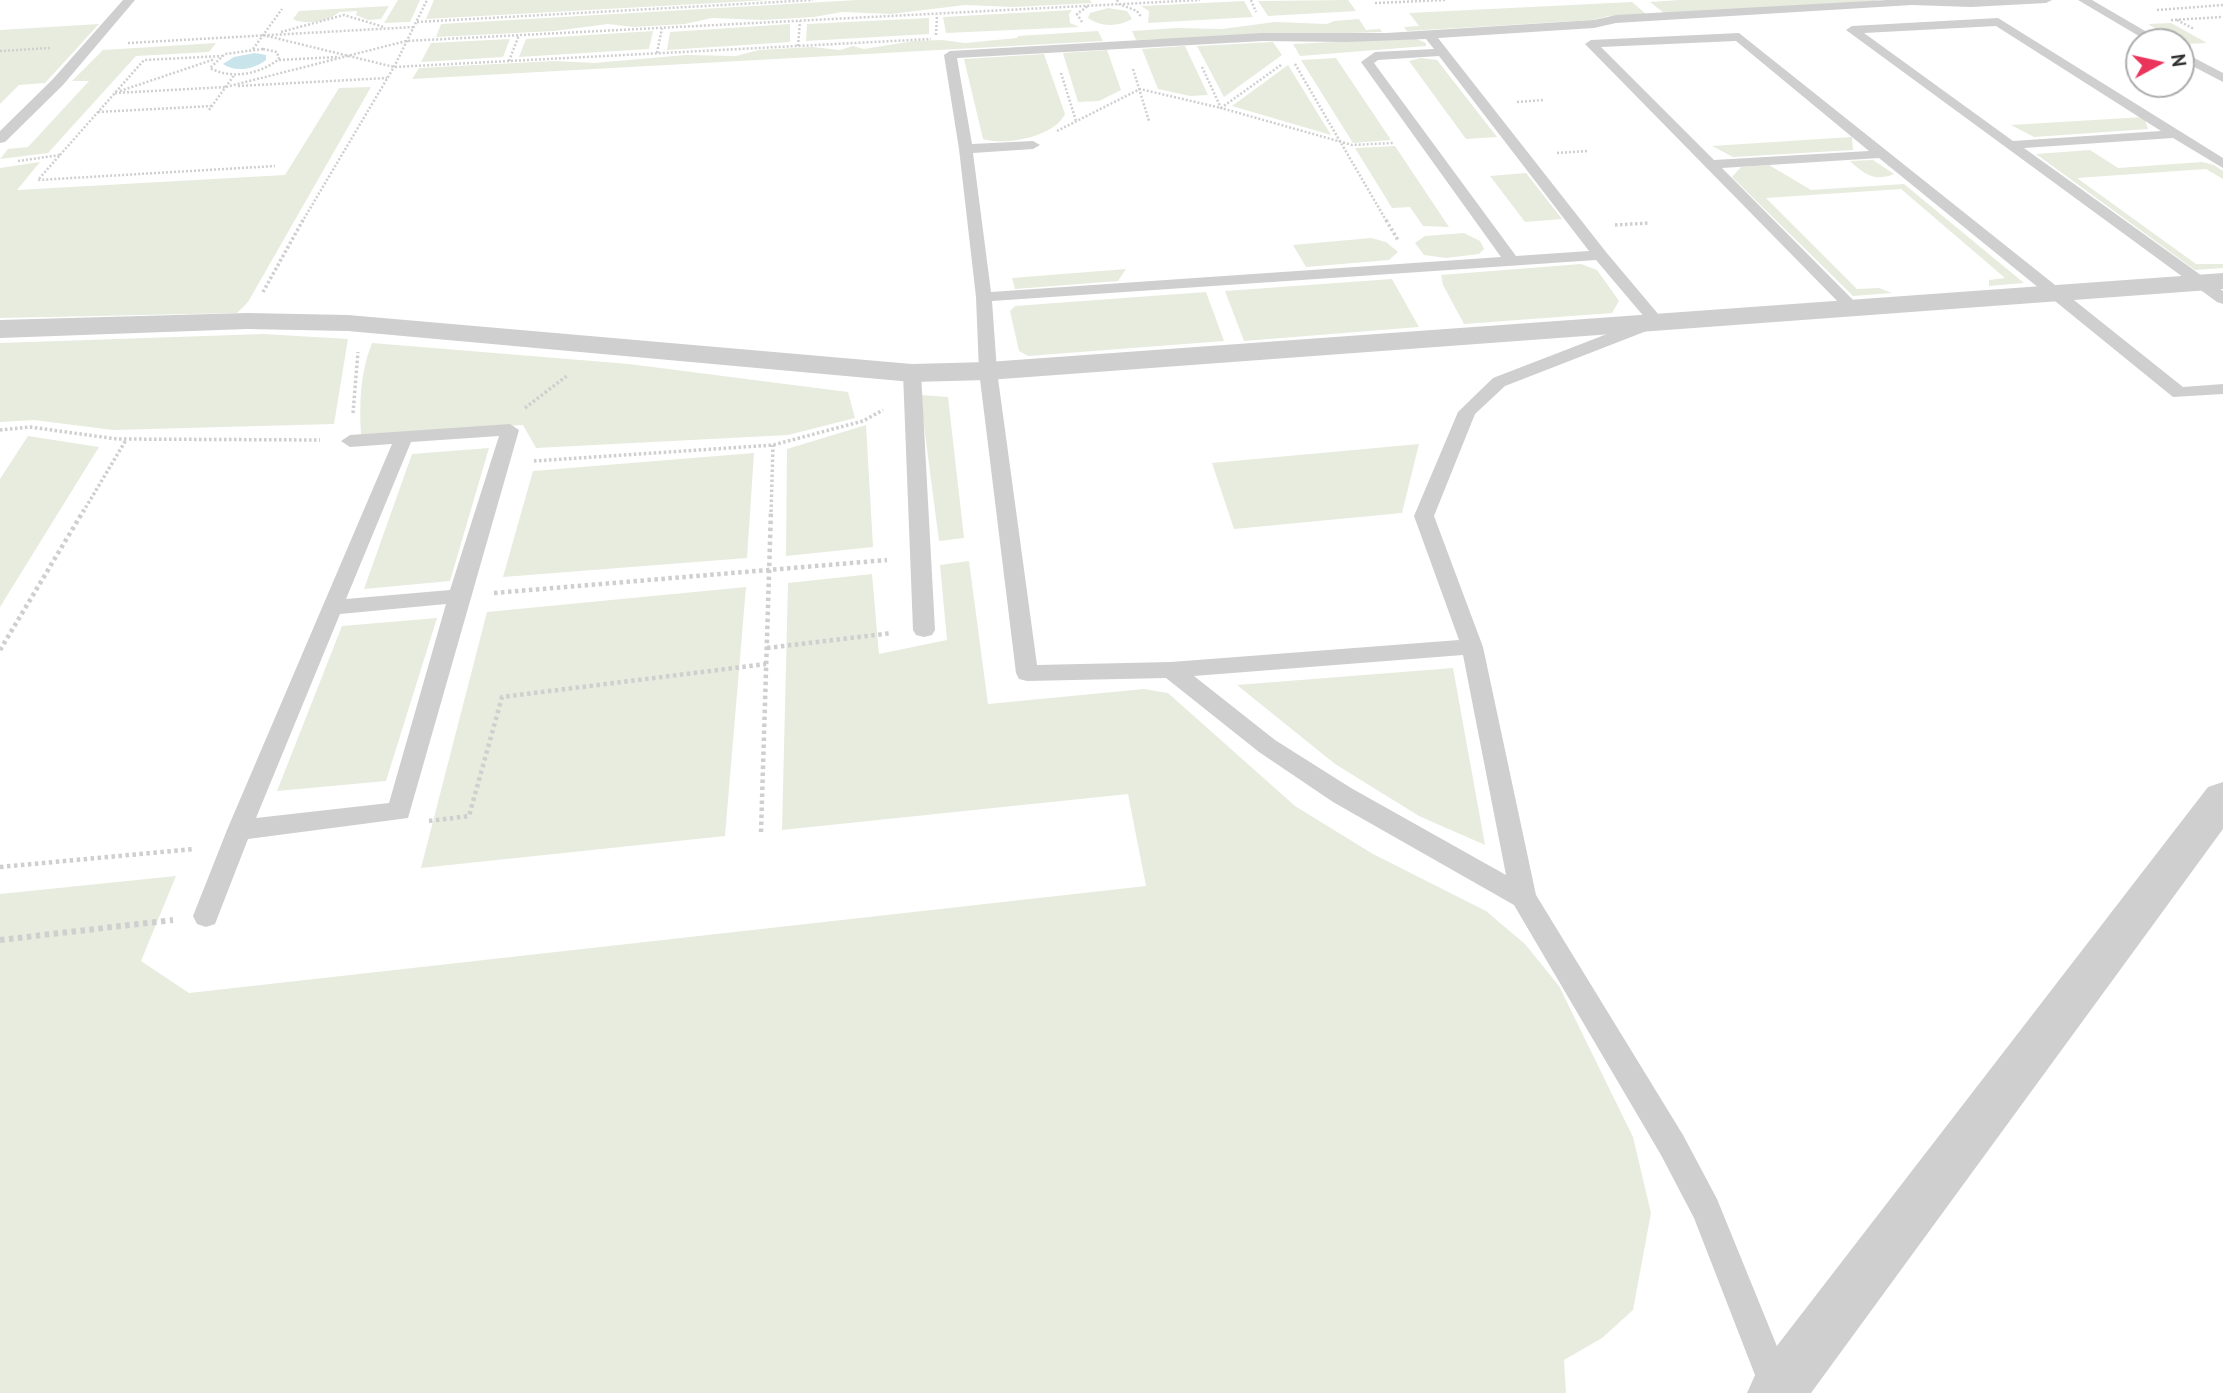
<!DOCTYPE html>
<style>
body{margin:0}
#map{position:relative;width:2223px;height:1393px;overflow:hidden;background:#fff;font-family:"PT Sans",sans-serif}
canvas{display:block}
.north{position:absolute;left:2125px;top:28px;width:70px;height:70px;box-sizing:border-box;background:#fff;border:2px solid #adadad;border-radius:50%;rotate:82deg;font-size:19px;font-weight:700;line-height:28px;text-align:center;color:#323232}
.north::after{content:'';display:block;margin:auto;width:24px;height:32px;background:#ea345c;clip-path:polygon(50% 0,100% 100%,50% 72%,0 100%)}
</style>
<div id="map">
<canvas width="2223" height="1393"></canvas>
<div class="north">N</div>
</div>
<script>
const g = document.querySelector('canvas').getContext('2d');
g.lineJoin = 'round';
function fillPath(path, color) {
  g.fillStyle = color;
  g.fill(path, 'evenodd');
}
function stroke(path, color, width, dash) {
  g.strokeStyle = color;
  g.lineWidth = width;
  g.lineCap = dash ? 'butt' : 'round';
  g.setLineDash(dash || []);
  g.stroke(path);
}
fillPath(new Path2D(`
 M 398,0 L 420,0 L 410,22 L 384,23 Z
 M 434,0 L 769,0 L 426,19 Z
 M 857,0 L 1090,0 L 1092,3 L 1014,7 L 965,5 L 891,14 L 842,12 L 814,17 L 763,20 L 712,18 L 685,24 L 633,27 L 608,24 L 554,31 L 436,37 L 441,24 Z
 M 1348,0 L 1356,11 L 1268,16 L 1258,1 Z
 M 1680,0 L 1876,0 L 1878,1 L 1664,13 L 1650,2 Z
 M 1244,1 L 1253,17 L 1148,23 L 1149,11 L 1141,6 Z
 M 1632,2 L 1646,14 L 1608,16 L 1593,20 L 1407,31 L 1404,27 L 1419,26 L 1409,13 Z
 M 389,6 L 381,19 L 368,20 L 356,15 L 357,11 L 339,12 C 330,21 305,26 293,19 L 299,11 Z
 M 1108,8 L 1127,11 L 1132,19 C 1118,27 1101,27 1088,18 L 1090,13 Z
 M 1072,10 L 1069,14 L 1070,23 L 1079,27 L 946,33 L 943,17 Z
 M 929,18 L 929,34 L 806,41 L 807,24 Z
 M 1359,19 L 1366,30 L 1380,29 L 1382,32 L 1136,40 L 1132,31 L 1176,28 L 1222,29 L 1275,22 L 1327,24 L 1334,21 Z
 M 2171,23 L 2207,43 L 2183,44 L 2148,24 Z
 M 99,24 L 45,83 L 19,85 L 0,104 L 0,30 Z
 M 790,24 L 790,42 L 667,50 L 670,32 Z
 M 653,31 L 649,49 L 519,57 L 526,39 Z
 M 1098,31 L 1103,41 L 412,79 L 419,68 L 554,61 L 594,63 L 686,55 L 736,56 L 759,50 L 812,47 L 840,50 L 853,46 L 864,49 L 914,41 L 942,40 L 965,43 L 1017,38 L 1018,36 Z
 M 1414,38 L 1426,43 L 1426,46 L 1300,56 L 1293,44 Z
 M 510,39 L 503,57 L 421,62 L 431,43 Z
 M 1273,42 L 1282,55 L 1224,97 L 1197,46 Z
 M 216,43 L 209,52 L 136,56 L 48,153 L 0,159 L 8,149 L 28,147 L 89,81 L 72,81 L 103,50 Z
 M 1185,46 L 1208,95 L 1190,96 L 1158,89 L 1142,49 Z
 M 1107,50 L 1121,90 L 1099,101 L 1078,102 L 1063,53 Z
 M 1044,54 L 1065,114 C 1054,137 1006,146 983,139 L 964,59 Z
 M 1336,58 L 1391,140 L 1353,143 L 1301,60 Z
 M 1421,58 L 1437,60 L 1497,137 L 1466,139 L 1409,61 Z
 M 1288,65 L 1331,135 L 1232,106 Z
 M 371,87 L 248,302 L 237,313 L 0,318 L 0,168 L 40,162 L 17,190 L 285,175 L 339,88 Z
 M 2144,117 L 2148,129 L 2034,137 L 2011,125 Z
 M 1852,137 L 1853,150 L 1733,157 L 1712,146 Z
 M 1395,146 L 1449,227 L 1423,226 L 1410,207 L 1392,208 L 1355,148 Z
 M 2090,150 L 2118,168 L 2202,162 L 2214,165 L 2223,171 L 2223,179 L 2206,169 L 2077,178 L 2196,264 L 2223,264 L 2223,268 L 2195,270 L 2036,154 Z
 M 1873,160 L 1894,174 C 1874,182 1864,174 1850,161 Z
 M 1769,165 L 1811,190 L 1904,184 L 2024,283 L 1989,286 L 1989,280 L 2005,278 L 1901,189 L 1766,198 L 1857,289 L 1879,288 L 1892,293 L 1853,296 L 1732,177 L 1741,167 Z
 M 1526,173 L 1562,219 L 1525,222 L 1490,176 Z
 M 1464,233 L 1480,241 L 1484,249 L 1479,254 L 1446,258 L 1424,255 L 1415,243 L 1425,236 Z
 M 1371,238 L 1386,242 L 1398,252 L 1389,260 L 1306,267 L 1293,245 Z
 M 1581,264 L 1597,270 L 1619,301 L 1612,313 L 1464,324 L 1443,285 L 1441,275 Z
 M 1126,269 L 1118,281 L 1015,289 L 1012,278 Z
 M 1392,279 L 1419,327 L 1244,341 L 1225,291 Z
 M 1206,292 L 1224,341 L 1028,356 L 1019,351 L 1010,311 L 1015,306 Z
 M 264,334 L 348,339 L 334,424 L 113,430 L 34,420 L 0,422 L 0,343 Z
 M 372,343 L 629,364 L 848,392 L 855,418 L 788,435 L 536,448 L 523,425 L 361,435 C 359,404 360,373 372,343 Z
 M 920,395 L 948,397 L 964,538 L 939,541 Z
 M 866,425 L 873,547 L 786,556 L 787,449 Z
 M 28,436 L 99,447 L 0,607 L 0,479 Z
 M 1419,444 L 1402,513 L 1234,529 L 1212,463 Z
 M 489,448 L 450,581 L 364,589 L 412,454 Z
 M 754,453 L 747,558 L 503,577 L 533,471 Z
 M 969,561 L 988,704 L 1144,689 L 1168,693 L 1295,806 L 1373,854 L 1486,911 L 1525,944 L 1559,986 L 1633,1137 L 1651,1213 L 1633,1310 L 1602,1338 L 1564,1360 L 1566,1393 L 0,1393 L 0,894 L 176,876 L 141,961 L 189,993 L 1146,886 L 1128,794 L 782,830 L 788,583 L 872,574 L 879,654 L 947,640 L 940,565 Z
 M 746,587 L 725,836 L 421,868 L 487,612 Z
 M 437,618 L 386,781 L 277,791 L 342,626 Z
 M 1453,668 L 1485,845 L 1419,816 L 1335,764 L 1237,685 Z`), '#e7ecde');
fillPath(new Path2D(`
 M 255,53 L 266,55 L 266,60 C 255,69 235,73 223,64 L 234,57 Z`), '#cae4ec');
stroke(new Path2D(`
 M 1117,0 L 1119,4 L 1137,11 L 1141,17
 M 1251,0 L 1256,12
 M 1375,3 L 1445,0
 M 2157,10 L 2223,5
 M 2171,20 L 2223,17
 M 2177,20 L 2194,29
 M 417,22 L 813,0
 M 1082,22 L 1077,14 L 1088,6
 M 281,32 L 344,15 L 384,27
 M 263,35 L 394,67 L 931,39
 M 936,35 L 937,15
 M 128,43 L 414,27
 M 798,46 L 800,21
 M 253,49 L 282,9
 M 263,49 L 277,52 L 279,59 C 260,74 232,80 210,68 L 225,54 Z
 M 0,51 L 50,48
 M 657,53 L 662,28
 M 279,60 L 337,57
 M 509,61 L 519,35
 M 1295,64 L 1387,222
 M 1202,67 L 1221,108 L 1352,145 L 1393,143
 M 1133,69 L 1149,121
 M 1061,73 L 1076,121
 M 238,86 L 387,78
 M 226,87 L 406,41 L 1200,0
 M 120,91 L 215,59
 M 115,93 L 226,87
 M 1517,102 L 1544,100
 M 209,110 L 235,74
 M 98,112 L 212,106
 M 1057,131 L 1140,89 L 1221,108 L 1281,65
 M 1557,153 L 1588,151
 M 60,155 L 144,60 L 222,56
 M 18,161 L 60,155 L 38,180 L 275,166
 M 302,222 L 394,67 L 427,0`), '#cfcfcf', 2.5, [2, 2]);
stroke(new Path2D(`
 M 1386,220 L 1398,240
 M 1615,225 L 1649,223
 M 263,292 L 303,220
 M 525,408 L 568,375
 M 353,413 L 358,352
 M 0,430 L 30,427 L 117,439 L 320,440
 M 534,461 L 773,445 L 863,421 L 883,410
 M 83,512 L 126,440
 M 771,512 L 773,445`), '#cfcfcf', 3.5, [2.5, 2.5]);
stroke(new Path2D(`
 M 494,593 L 887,560
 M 767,648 L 892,633
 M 0,650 L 84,510
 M 429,821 L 469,816 L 502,697 L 766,664
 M 761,832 L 771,510
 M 0,867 L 194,849`), '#cfcfcf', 4.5, [3.5, 3.5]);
stroke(new Path2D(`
 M 0,940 L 173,920`), '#cfcfcf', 6, [4.5, 4.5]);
fillPath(new Path2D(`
 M 123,0 L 135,0 L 63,85 L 5,142 L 0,143 L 0,131 L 53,79 Z
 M 1887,0 L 2052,0 L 2046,3 L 1971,7 L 1912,5 L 1616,23 L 1594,28 L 1438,38 L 1606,252 L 1664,321 L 1662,325 L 1505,386 L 1475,414 L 1434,516 L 1483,647 L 1536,895 L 1683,1135 L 1717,1199 L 1796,1393 L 1762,1393 L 1694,1218 L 1661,1155 L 1514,905 L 1333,802 L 1259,752 L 1166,678 L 1027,681 L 1019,679 L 1016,673 L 979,371 L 976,297 L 959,149 L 944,55 L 950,51 L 1263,33 L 1387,33 L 1594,20 L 1616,15 ZM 1426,39 L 1434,49 L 1375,52 L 1361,62 L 1501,257 L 991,292 L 973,153 L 1033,149 L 1040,145 L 1033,141 L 972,144 L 957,58 L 1263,41 L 1346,42 ZM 1439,56 L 1589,251 L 1516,256 L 1374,63 L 1378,60 ZM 1596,260 L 1646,319 L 1493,378 L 1458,412 L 1414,516 L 1459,640 L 1171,662 L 1037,665 L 997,371 L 992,301 ZM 1463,655 L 1506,875 L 1351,788 L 1275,740 L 1194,676 Z
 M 2078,0 L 2092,0 L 2164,42 L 2149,42 Z
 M 1998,18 L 2223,158 L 2223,168 L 2173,138 L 2024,148 L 2223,291 L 2223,304 L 2217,302 L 1846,30 L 1852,26 ZM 1996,26 L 2161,131 L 2013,141 L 1864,33 Z
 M 1739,33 L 2183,387 L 2223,384 L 2223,394 L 2173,397 L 1879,158 L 1722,168 L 1862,309 L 1854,314 L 1848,312 L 1585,44 L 1591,40 ZM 1736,41 L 1869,151 L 1714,160 L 1601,47 Z
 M 2181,51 L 2223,73 L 2223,82 L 2181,60 Z
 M 912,368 L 921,373 L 935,630 L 932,635 L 924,637 L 916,635 L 913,630 L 903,373 Z
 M 510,424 L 519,430 L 408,818 L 248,839 L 215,924 L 206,927 L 197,924 L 193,916 L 227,830 L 392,444 L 350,447 L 341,441 L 350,435 ZM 499,436 L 450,590 L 346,599 L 411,442 ZM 446,604 L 389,803 L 256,818 L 340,614 Z`), '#cfcfcf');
fillPath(new Path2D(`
 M 2223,273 L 2223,289 L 988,380 L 912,382 L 348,331 L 247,329 L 0,338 L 0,320 L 247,313 L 348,315 L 912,364 L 988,362 Z
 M 2223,782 L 2223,829 L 1811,1393 L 1747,1393 L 1756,1373 L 2208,787 Z`), '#cfcfcf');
</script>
